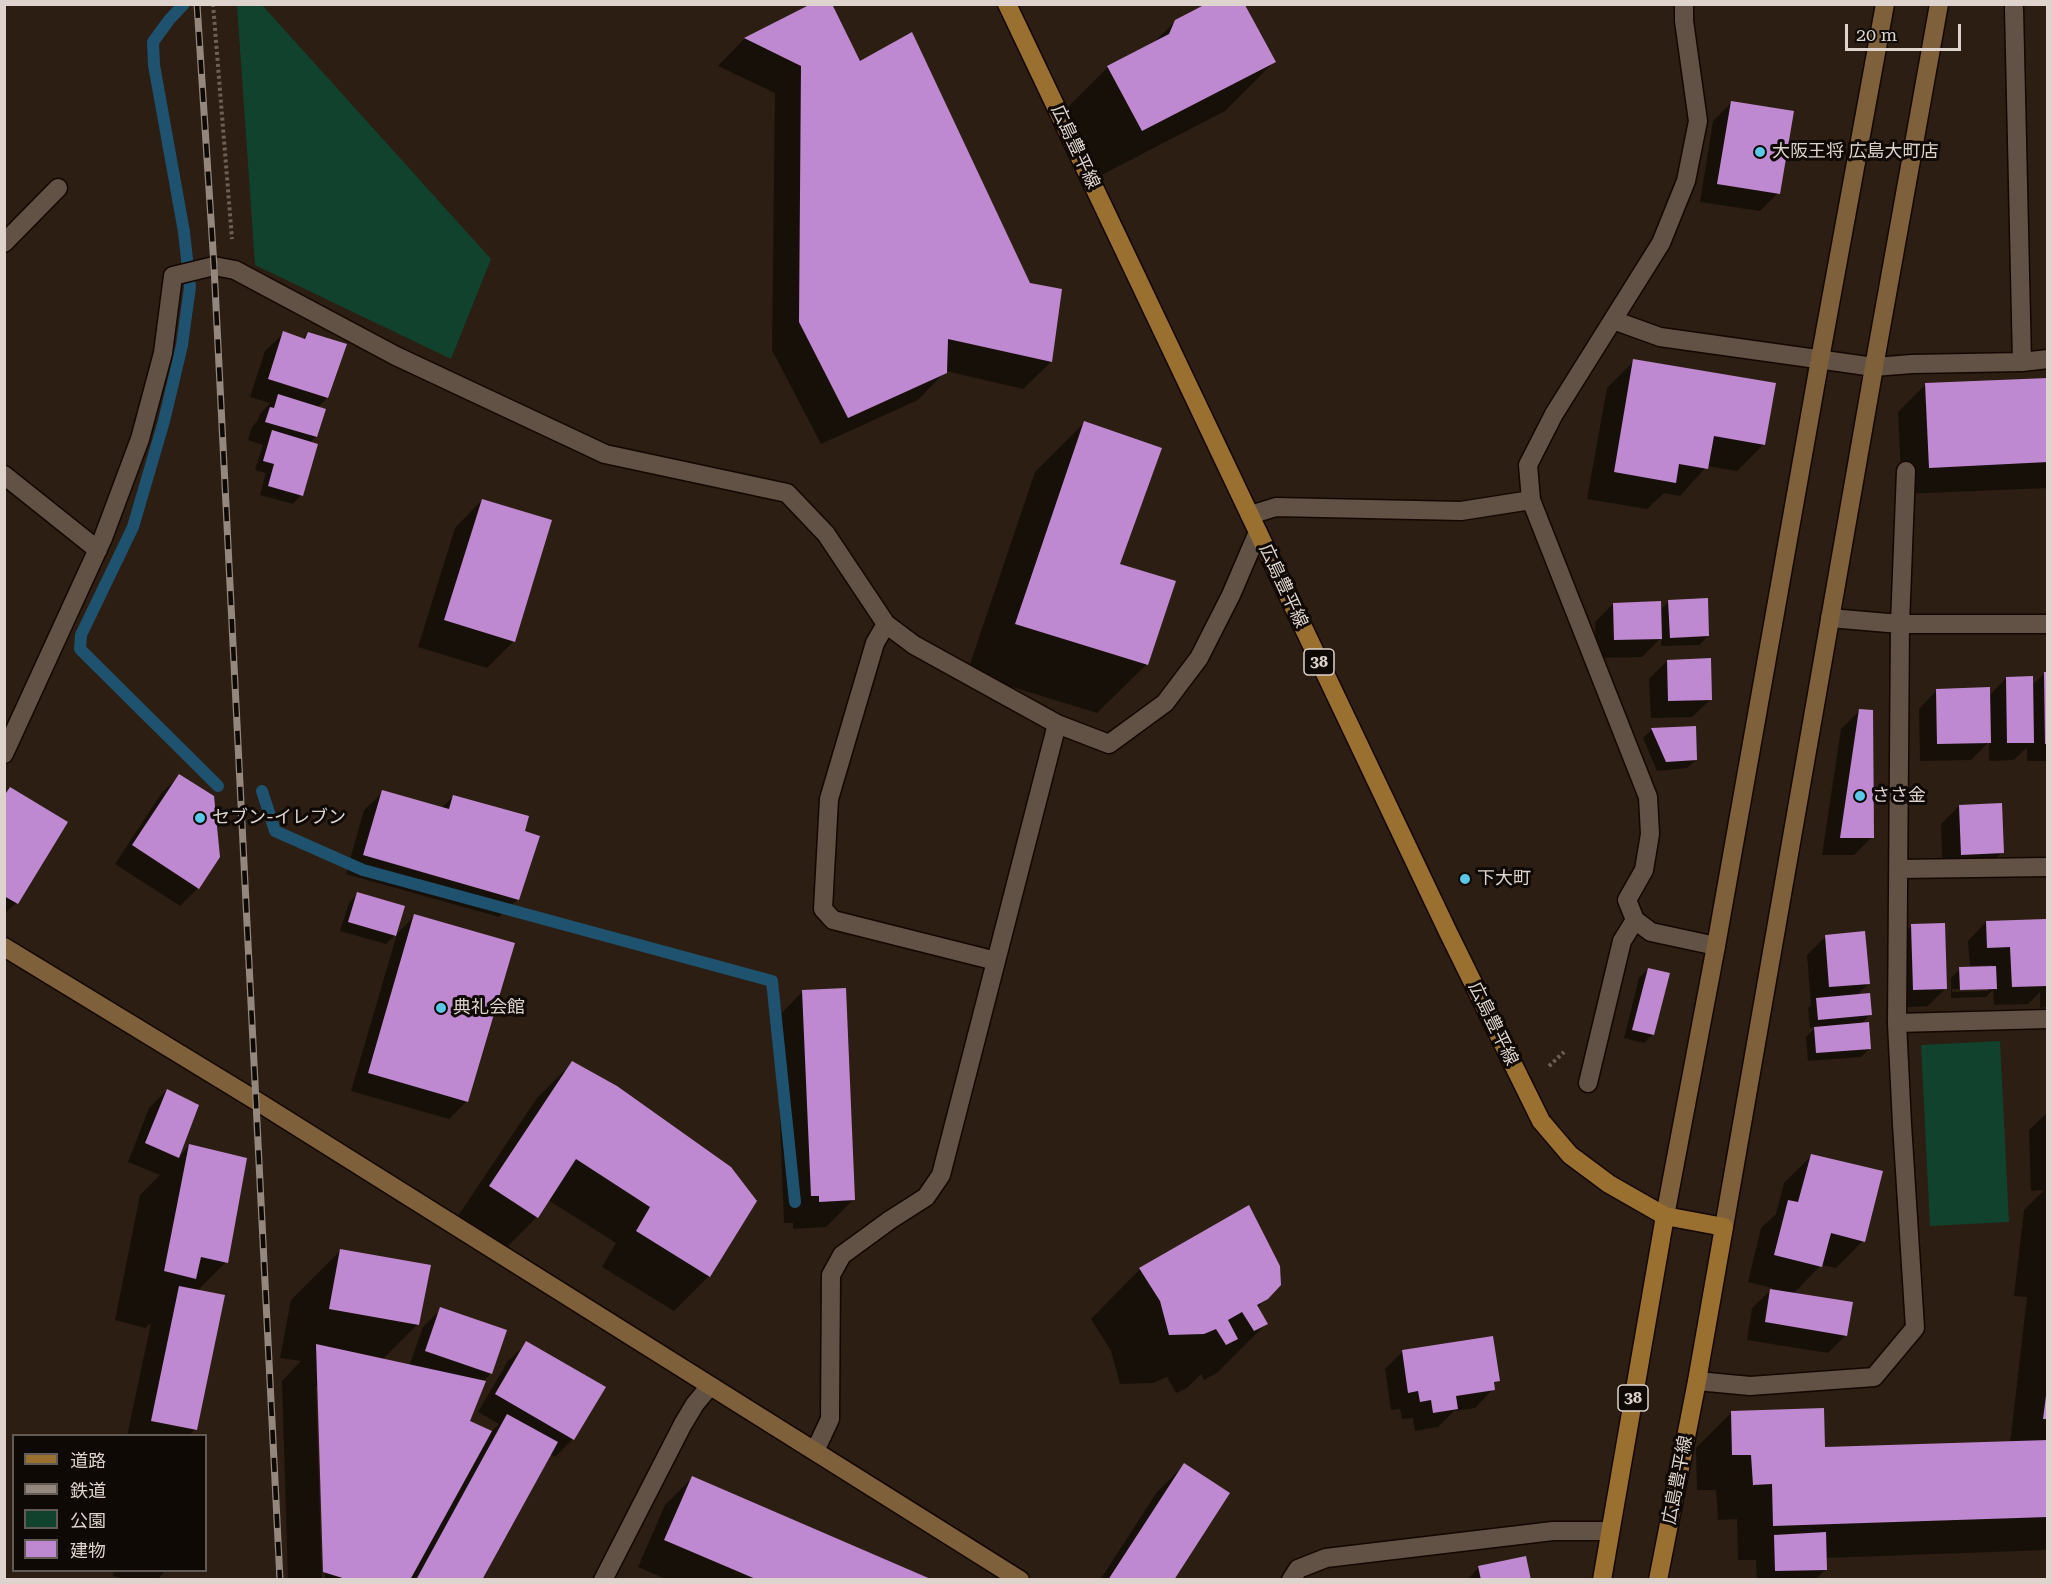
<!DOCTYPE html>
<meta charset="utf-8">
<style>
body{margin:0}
#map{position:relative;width:2052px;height:1584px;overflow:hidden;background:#2c1e12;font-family:"Roboto Serif","Noto Sans JP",serif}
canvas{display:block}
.frame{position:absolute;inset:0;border:6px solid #ded4cd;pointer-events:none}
.legend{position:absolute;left:12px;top:1434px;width:195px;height:138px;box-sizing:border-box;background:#0f0905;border:2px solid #625a55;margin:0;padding:8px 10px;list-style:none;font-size:18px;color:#ded4cd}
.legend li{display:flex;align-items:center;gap:12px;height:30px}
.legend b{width:30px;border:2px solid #625a55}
.scale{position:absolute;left:1845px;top:24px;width:116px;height:27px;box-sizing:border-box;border:3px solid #ded4cd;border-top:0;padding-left:8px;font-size:18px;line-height:21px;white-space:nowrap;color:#ded4cd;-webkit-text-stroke:4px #0f0905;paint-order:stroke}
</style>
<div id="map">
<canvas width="2052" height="1584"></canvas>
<div class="frame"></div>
<ul class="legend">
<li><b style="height:8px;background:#9a7031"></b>道路</li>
<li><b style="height:8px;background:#93877e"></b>鉄道</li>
<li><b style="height:16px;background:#11422d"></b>公園</li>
<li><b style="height:16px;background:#bf89d1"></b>建物</li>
</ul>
<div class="scale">20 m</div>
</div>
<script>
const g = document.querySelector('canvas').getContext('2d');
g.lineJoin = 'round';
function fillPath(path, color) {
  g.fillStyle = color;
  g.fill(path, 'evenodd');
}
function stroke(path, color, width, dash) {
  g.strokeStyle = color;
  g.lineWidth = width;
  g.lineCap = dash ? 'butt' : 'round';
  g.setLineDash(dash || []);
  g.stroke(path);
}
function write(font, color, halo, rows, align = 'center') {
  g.font = font + ' "Roboto Serif","Noto Sans JP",serif';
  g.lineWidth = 6;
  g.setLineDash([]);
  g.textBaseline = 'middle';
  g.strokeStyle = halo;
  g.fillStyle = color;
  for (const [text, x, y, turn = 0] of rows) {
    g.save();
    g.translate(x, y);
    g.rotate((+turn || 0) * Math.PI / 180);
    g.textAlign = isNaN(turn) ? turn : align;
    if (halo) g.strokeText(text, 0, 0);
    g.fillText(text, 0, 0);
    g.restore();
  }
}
fillPath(new Path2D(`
 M 237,5 L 262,5 L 491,259 L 451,359 L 255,265 Z
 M 2000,1041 L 2009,1222 L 1930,1226 L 1921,1045 Z`), '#11422d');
fillPath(new Path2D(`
 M 814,4 L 859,63 L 1051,362 L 1023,389 L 946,371 L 918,400 L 821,444 L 772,350 L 775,93 L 718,66 L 744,39 Z
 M 1207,4 L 1244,4 L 1274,62 L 1225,111 L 1092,180 L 1059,116 L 1108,67 L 1152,44 L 1176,21 Z
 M 1732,102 L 1778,193 L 1760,211 L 1700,202 L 1713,121 Z
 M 284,333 L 302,339 L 308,333 L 327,398 L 317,408 L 324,410 L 316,437 L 309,443 L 301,495 L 293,504 L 260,495 L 266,473 L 255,470 L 263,445 L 248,440 L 252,427 L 258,420 L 260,414 L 270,403 L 250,397 L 265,351 Z
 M 1634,361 L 1764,444 L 1737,471 L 1707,466 L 1680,496 L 1664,493 L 1647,509 L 1587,499 L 1607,388 Z
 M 2048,379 L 2048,488 L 1902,494 L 1898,412 L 1925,385 Z
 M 1084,423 L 1119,565 L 1147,664 L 1097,713 L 967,673 L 1035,472 Z
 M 482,500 L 514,641 L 487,668 L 418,647 L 455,528 Z
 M 1669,601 L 1708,636 L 1699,645 L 1661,646 L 1661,638 L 1642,657 L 1596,658 L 1595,622 L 1613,604 L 1660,610 Z
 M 1667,661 L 1711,699 L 1692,717 L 1651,718 L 1649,679 Z
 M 2045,673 L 2048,673 L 2048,761 L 2027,761 L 2027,747 L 2014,760 L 1989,761 L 1989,742 L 1971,760 L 1920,761 L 1919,709 L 1937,690 L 1989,696 L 2006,678 L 2031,686 Z
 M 1859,711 L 1872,837 L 1854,855 L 1822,855 L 1841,729 Z
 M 1652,729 L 1696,760 L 1687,768 L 1657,771 L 1643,738 Z
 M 180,775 L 198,888 L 180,906 L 115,864 L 161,794 Z
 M 10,789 L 16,903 L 4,914 L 4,795 Z
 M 383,792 L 441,808 L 454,796 L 523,832 L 518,899 L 499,917 L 346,874 L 364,810 Z
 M 1959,806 L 2002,852 L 1984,871 L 1943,872 L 1941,824 Z
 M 357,894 L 395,935 L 386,944 L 340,931 L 349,903 Z
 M 415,915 L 467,1101 L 449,1119 L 351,1091 L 397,934 Z
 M 2048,920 L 2048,1007 L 2040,1008 L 2040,992 L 2028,1004 L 1994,1005 L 1993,990 L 1986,997 L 1951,998 L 1951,978 L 1960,969 L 1992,968 L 1992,965 L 1970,966 L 1968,941 L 1986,922 L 2044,923 ZM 1988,988 L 1988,991 L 1952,992 L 1952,989 Z
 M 1911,926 L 1946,988 L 1928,1006 L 1895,1008 L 1893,944 Z
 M 1825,937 L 1868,984 L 1856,996 L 1870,1015 L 1860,1025 L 1870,1048 L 1861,1057 L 1808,1061 L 1806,1037 L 1816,1027 L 1810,1028 L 1808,1008 L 1811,1005 L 1807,955 Z
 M 1648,969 L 1653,1034 L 1644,1043 L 1624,1038 L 1639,978 Z
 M 803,991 L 853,1200 L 826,1227 L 793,1229 L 793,1223 L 784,1223 L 776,1019 Z
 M 572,1063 L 709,1276 L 674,1311 L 602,1267 L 616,1243 L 548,1200 L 537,1217 L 502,1252 L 454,1222 L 537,1098 Z
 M 167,1090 L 197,1105 L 178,1158 L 189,1146 L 226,1262 L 197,1291 L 195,1429 L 189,1436 L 127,1436 L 151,1323 L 145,1328 L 115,1320 L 140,1195 L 160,1175 L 128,1162 L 149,1108 Z
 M 2048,1112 L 2048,1550 L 1825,1558 L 1826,1569 L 1815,1580 L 1757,1580 L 1756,1560 L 1738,1560 L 1737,1519 L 1718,1520 L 1716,1490 L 1697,1490 L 1696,1448 L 1731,1413 L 1823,1449 L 2010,1443 L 2027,1297 L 2014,1296 L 2024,1210 L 2044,1190 L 2031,1191 L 2029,1130 Z
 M 1811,1156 L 1863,1241 L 1836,1268 L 1821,1265 L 1793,1294 L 1846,1335 L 1828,1353 L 1747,1340 L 1752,1308 L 1773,1288 L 1748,1282 L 1761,1228 L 1776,1214 L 1784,1183 Z
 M 341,1250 L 418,1324 L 382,1360 L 409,1366 L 423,1327 L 441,1309 L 491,1373 L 483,1382 L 468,1422 L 491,1432 L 499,1424 L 478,1412 L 508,1361 L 527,1343 L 573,1439 L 555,1457 L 550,1454 L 480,1580 L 325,1580 L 319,1387 L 316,1387 L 322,1580 L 288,1580 L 282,1381 L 301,1361 L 280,1358 L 291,1300 Z
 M 1140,1269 L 1267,1298 L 1257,1308 L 1266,1324 L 1217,1373 L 1204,1380 L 1201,1374 L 1187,1388 L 1176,1393 L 1167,1377 L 1153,1383 L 1120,1384 L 1111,1351 L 1091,1319 Z
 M 1403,1351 L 1498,1380 L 1493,1385 L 1493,1389 L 1475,1408 L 1454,1411 L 1438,1427 L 1415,1431 L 1413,1418 L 1402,1419 L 1400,1409 L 1391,1410 L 1385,1369 Z
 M 1184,1465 L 1172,1580 L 1100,1580 L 1157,1492 Z
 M 692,1478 L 929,1580 L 668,1580 L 638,1567 L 665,1505 Z
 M 1479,1567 L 1529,1580 L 1467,1580 Z
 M 114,1570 L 166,1570 L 157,1580 L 129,1580 L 113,1576 Z`), '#0007');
stroke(new Path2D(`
 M 184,4 L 169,20 L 153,42 L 154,65 L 184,232 L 190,287 L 182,345 L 164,421 L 133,527 L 81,635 L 80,649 L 218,786
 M 262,791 L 275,831 L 363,870 L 772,981 L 795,1202`), '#1e526e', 12);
fillPath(new Path2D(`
 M 811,4 L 832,4 L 860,61 L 912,32 L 1030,283 L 1062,289 L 1052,362 L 948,339 L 947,373 L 848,418 L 799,322 L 801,66 L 744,38 Z
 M 1204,5 L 1245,5 L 1276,62 L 1142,131 L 1107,66 L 1169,34 L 1175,20 Z
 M 1731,101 L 1794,111 L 1780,194 L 1717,184 Z
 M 283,331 L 305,339 L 308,332 L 347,344 L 328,398 L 268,379 Z
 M 1633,359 L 1776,383 L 1765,445 L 1714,436 L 1708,469 L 1679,464 L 1676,483 L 1614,472 Z
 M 2048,378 L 2048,462 L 1929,468 L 1925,383 Z
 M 278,394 L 326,409 L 317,437 L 265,422 L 270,407 L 274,408 Z
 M 1084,421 L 1162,448 L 1120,564 L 1176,581 L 1148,665 L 1015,624 Z
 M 272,430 L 318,444 L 303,496 L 268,486 L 274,464 L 263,461 Z
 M 482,499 L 552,520 L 515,642 L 444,620 Z
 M 1708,598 L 1709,636 L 1670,638 L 1668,600 Z
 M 1661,601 L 1662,639 L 1614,640 L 1613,603 Z
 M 1711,658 L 1712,700 L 1668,701 L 1667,660 Z
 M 2044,672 L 2048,672 L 2048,744 L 2045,744 Z
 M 2033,676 L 2034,743 L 2007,743 L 2006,677 Z
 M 1990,687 L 1991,743 L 1937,744 L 1936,689 Z
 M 1859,709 L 1873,710 L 1874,838 L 1840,838 Z
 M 1696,726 L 1697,760 L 1666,762 L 1651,728 Z
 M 179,774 L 214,796 L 220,857 L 199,889 L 132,845 Z
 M 10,787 L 68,822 L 18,904 L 4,896 L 4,796 Z
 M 382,790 L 449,809 L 453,795 L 529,816 L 525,831 L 540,836 L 519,900 L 363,855 Z
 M 2002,803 L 2004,853 L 1961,855 L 1959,805 Z
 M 357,892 L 405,906 L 396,936 L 348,922 Z
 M 414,914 L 515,943 L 468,1102 L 368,1073 Z
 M 2046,919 L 2048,986 L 2012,987 L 2010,947 L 1987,948 L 1986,921 Z
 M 1945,923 L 1947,989 L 1913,990 L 1911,924 Z
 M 1865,931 L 1870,984 L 1829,987 L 1825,935 Z
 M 1996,966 L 1997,989 L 1960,990 L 1959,967 Z
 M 1648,968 L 1670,973 L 1654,1035 L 1632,1030 Z
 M 846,988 L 855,1200 L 819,1202 L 819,1196 L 811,1196 L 802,990 Z
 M 1870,993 L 1872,1015 L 1818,1020 L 1816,998 Z
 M 1869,1022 L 1871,1049 L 1816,1053 L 1814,1027 Z
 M 572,1061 L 617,1086 L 731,1167 L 757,1201 L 710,1277 L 636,1231 L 650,1207 L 576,1159 L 538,1218 L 489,1186 Z
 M 167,1089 L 199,1105 L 179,1158 L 145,1143 Z
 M 189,1144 L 247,1158 L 228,1263 L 201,1257 L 196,1279 L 164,1271 Z
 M 1811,1154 L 1883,1171 L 1865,1242 L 1831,1233 L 1822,1267 L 1774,1255 L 1788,1200 L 1798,1202 Z
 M 1249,1205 L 1280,1266 L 1281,1285 L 1268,1299 L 1257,1305 L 1268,1324 L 1254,1331 L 1242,1312 L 1228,1320 L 1238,1339 L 1226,1345 L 1216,1329 L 1204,1334 L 1169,1335 L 1160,1301 L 1139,1268 Z
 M 340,1249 L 431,1265 L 419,1325 L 329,1309 Z
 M 179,1286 L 225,1295 L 197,1430 L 151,1421 Z
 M 1770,1289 L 1853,1302 L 1847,1336 L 1765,1322 Z
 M 440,1307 L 507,1330 L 492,1374 L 425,1351 Z
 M 1493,1336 L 1500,1381 L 1494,1382 L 1495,1390 L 1456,1396 L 1458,1409 L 1433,1413 L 1431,1400 L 1420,1402 L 1418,1391 L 1408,1393 L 1402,1350 Z
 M 526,1341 L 606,1387 L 574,1440 L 495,1394 Z
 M 316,1344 L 486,1381 L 470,1421 L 492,1431 L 410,1580 L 349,1580 L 323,1572 Z
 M 2046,1396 L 2048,1396 L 2048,1419 L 2043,1419 Z
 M 1824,1408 L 1825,1447 L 2048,1440 L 2048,1517 L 1773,1526 L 1772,1484 L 1753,1485 L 1751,1455 L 1732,1455 L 1731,1411 Z
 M 507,1414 L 558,1442 L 482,1580 L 416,1580 Z
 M 1184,1463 L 1230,1493 L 1174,1580 L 1108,1580 Z
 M 692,1476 L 933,1580 L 758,1580 L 664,1540 Z
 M 1826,1532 L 1827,1570 L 1775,1571 L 1774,1535 Z
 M 1526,1556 L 1531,1580 L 1481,1580 L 1478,1566 Z`), '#bf89d1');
const lane = new Path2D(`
 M 1897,1023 L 2048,1019`);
const street = new Path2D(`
 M 1684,4 L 1684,21 L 1698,121 L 1686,181 L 1661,243 L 1554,414 L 1528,465 L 1531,500 L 1648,797 L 1650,834 L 1644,870 L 1627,900 L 1635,920 L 1651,932 L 1716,946
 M 2014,8 L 2022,362
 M 4,243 L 58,188
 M 1613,320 L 1660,337 L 1874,367 L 1912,364 L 2022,362 L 2048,359
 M 4,475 L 98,550
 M 1250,515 L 1276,507 L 1461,511 L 1531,500
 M 1830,618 L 1900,624 L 2048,624
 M 886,624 L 875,643 L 829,799 L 823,909 L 833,920 L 996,961
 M 4,754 L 103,538 L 140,439 L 163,353 L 173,276 L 214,266 L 235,270 L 396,356 L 605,454 L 787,493 L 826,534 L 886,624 L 914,645 L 1057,724 L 1109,744 L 1165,703 L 1199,658 L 1231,595 L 1258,532
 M 1899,869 L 2048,867
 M 1588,1083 L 1622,941 L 1635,920
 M 1697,1381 L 1750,1386 L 1874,1377 L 1915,1328 L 1902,1124 L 1897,1023 L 1900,624 L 1906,471
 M 815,1451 L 830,1419 L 831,1275 L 842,1255 L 890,1220 L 926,1197 L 941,1175 L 1057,724
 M 603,1580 L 683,1424 L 695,1404 L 710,1386
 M 1291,1580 L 1298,1569 L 1326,1558 L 1553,1531 L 1610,1531`);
const secondary = new Path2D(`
 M 4,947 L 255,1100 L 1020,1580
 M 1665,1216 L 1716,946 L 1820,359 L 1885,4
 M 1724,1227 L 1874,367 L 1939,4`);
const primary = new Path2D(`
 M 1007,4 L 1448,932 L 1541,1121 L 1570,1155 L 1609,1184 L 1665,1216 L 1724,1227 L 1697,1381 L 1658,1580
 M 1602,1580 L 1665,1216`);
stroke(lane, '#140701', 21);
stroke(street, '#140701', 21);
stroke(secondary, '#140701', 21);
stroke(primary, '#140701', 21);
stroke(new Path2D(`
 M 213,4 L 232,239
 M 1549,1066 L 1564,1052`), '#6d6157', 4, [3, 3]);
stroke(lane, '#625145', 18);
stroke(street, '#625145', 18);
stroke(secondary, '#7e603b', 18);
stroke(primary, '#9a7031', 18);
const rail = new Path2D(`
 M 197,4 L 214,266 L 280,1580`);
stroke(rail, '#93877e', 7);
stroke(rail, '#0f0905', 4.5, [14]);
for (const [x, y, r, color] of [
 [1760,152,6,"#5ac8e6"],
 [1860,796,6,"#5ac8e6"],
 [200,818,6,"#5ac8e6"],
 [1465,879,6,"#5ac8e6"],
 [441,1008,6,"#5ac8e6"]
]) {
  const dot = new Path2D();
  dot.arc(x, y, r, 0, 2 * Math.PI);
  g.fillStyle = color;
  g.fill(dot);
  stroke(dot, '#0f0905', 2);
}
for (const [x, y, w] of [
 [1319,662,30],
 [1633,1398,30]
]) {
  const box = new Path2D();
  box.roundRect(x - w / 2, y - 13, w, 26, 4.5);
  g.fillStyle = '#0f0905';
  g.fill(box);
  stroke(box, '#ded4cd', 1.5);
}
write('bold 16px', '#ded4cd', null, [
 ["38",1319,662],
 ["38",1633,1398]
]);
write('18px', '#ded4cd', '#0f0905', [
 ["広島豊平線",1075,147,65],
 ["広島豊平線",1283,586,65],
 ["広島豊平線",1493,1024,64],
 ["広島豊平線",1678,1480,-79]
]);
write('18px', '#ded4cd', '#0f0905', [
 ["大阪王将 広島大町店",1772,152],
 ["ささ金",1872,796],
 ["セブン-イレブン",212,818],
 ["下大町",1477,879],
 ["典礼会館",453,1008]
], 'left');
</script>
